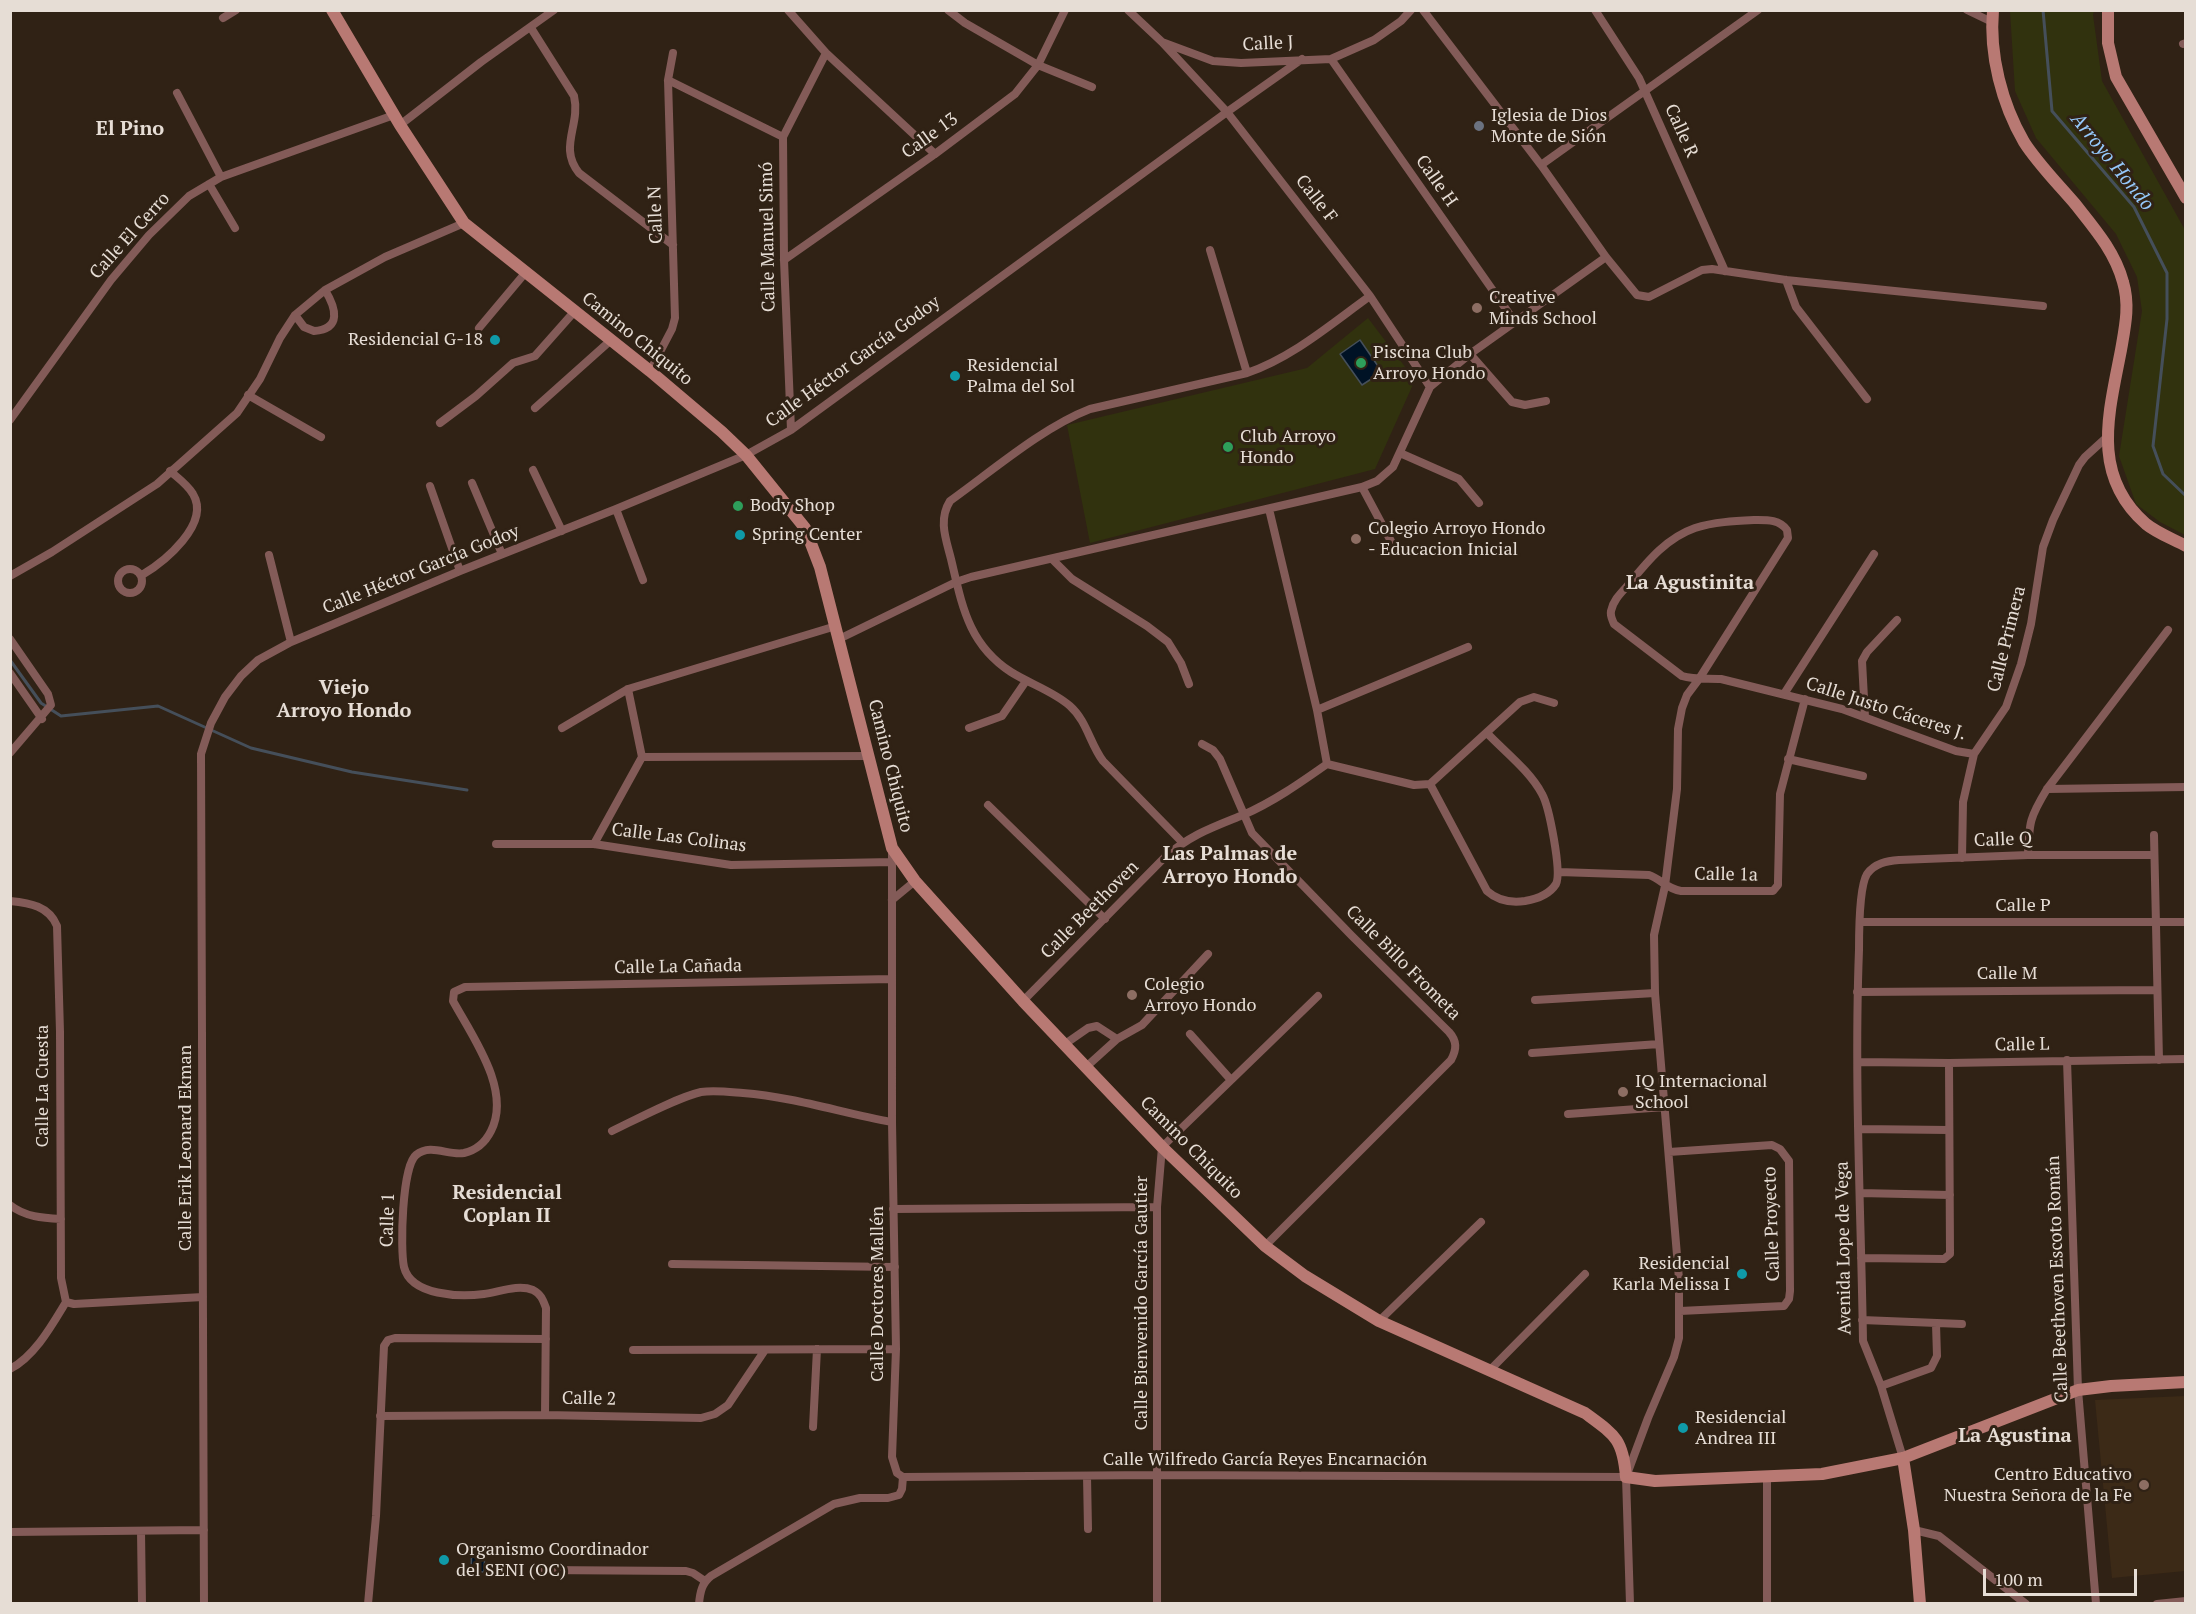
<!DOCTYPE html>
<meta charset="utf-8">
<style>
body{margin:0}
#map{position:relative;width:2196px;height:1614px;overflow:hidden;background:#302215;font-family:"PT Serif",serif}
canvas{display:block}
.frame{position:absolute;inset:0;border:12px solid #e6ddd5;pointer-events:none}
.scale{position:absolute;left:1983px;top:1569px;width:154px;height:27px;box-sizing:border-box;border:3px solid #e6ddd5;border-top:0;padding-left:8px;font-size:18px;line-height:21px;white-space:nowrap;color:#e6ddd5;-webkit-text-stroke:4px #302215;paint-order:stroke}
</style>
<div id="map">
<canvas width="2196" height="1614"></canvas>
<div class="frame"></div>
<div class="scale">100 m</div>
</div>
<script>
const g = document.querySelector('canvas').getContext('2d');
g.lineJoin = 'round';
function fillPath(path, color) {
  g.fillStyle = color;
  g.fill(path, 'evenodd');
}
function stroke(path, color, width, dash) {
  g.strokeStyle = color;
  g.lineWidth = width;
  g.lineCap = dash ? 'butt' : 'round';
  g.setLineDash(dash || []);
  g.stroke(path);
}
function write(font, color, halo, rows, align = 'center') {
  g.font = font + ' "PT Serif",serif';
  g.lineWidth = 6;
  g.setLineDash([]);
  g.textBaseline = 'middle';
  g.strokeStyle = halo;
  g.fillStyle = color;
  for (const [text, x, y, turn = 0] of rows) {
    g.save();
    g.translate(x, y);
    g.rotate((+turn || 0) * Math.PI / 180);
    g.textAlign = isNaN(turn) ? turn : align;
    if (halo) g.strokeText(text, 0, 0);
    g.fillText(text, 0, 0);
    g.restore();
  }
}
fillPath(new Path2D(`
 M 2185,1396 L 2185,1571 L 2112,1578 L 2095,1400 Z`), '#3c2a17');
fillPath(new Path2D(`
 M 2010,11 L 2094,11 L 2093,15 L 2102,81 L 2185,230 L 2185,535 L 2160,522 L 2136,504 L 2119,456 L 2142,311 L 2137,277 L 2116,234 L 2036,138 L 2015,91 Z
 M 1368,318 L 1415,380 L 1375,469 L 1090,543 L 1067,425 L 1307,368 Z`), '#31320e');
const water = new Path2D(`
 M 1360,340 L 1382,372 L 1362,385 L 1340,354 Z
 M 472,1546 L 485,1546 L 484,1572 L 471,1571 Z`);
fillPath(water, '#001225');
stroke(water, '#454f5a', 1.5);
stroke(new Path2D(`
 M 2043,10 L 2052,111 L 2134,207 L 2167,273 L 2167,319 L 2153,446 L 2163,474 L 2186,496
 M 10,660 L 41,703 L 61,716 L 158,706 L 251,748 L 352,772 L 467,790`), '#454f5a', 3);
stroke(new Path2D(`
 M 788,10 L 826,53 L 935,154
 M 948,10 L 965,23 L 1038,65 L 1092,87
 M 1128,10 L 1162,42 L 1213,61 L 1241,63 L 1331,59 L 1374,40 L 1401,21 L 1411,10
 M 1423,10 L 1541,165 L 1606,257 L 1637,295 L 1649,297 L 1702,270 L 1712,269 L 1786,280 L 2043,306
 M 1595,10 L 1639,78 L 1725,271
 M 1967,10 L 1992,22
 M 223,18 L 236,10
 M 531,28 L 574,96 C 581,125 558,147 579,173 L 673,245
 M 1162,42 L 1227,112 L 1370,296 L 1430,387
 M 2183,44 L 2186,43
 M 1331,59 L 1515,322
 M 668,80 L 783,137
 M 177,93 L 221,177
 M 400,125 L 481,62 L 554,10
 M 1541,165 L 1758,10
 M 209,184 L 235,228
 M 1210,250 L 1247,373
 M 784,260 L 935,154 L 1015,94 L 1038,65 L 1065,10
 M 1786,280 L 1796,307 L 1867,399
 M 295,315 L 304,327 L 314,331 C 342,329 336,308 325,290
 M 479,328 L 526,272
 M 1470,354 L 1512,402 L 1525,405 L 1546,401
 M 650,371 L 672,329 L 675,318 L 668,80 L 673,53
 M 248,395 L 321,437
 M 535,408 L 610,341
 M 10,420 L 111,280 L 149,235 L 189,196 L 221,177 L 394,115
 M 440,423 L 476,396 L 513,363 L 535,356 L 574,312
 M 791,430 L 784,260 L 783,137 L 826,53
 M 1400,453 L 1459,479 L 1479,503
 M 533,470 L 562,531
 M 472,483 L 502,554
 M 430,486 L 460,571
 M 1362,487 L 1392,543
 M 616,509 L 643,580
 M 1269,509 L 1317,710 L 1327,764
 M 269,555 L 291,642
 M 1053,560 L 1072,579 L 1147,626 L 1168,642 L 1181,663 L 1189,684
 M118 581a12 12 0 1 1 24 0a12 12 0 1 1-24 0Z
 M 142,575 C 164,562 211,524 193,494 C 188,485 178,478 170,471
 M 10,576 L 52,552 L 157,484 L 237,413 L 260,379 L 280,338 L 295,315 L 325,290 L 385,257 L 464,223
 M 10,639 L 48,694 L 51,705 L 10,753
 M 839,639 L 956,582 L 971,577 L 1362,487 L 1377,481 L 1393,467 L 1430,387 L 1470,354 L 1606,257
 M 10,673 L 42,719
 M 1784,694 L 1874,554
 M 1317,710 L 1468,647
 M 1865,717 L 1862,661 L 1867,652 L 1897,620
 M 562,728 L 628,689 L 836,626
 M 969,728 L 1002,716 L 1026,681
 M 1202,744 L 1213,750 L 1220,759 L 1252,833 L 1352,936 L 1449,1032 C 1457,1041 1457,1049 1451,1060 L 1265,1246
 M 642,757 L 868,756
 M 1788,759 L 1863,776
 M 1430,784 L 1487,891 C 1497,900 1511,903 1525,901 C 1537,899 1549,895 1556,884 C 1562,872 1549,806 1542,794 C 1530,771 1505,752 1487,733
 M 2047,789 L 2186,787
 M 988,805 L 1105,919
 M 2154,835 L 2159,1060
 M 1182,842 L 1103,761 C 1090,744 1087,721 1070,706 C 1053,691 1030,684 1011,672 C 968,644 962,605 951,559 C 946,539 938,520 950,501 C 992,471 1043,427 1090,409 L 1247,373 C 1293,357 1331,324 1370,296
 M 496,844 L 594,844 L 731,865 L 893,862
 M 594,844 L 642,757 L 628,689
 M 2028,855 C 2029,822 2030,817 2047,789 L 2168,630
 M 1962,858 L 1963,802 L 1974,754 L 2006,707 L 2021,664 L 2031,624 L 2043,547 L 2053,520 L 2079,465 L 2085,457 L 2107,437
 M 1559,872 L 1649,875 C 1661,879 1667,889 1681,891 L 1773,891 L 1778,885 L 1778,881 L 1780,794 L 1805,699
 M 892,900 L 915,881
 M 10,901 C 30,903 49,906 57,926 L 60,1032 L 61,1278 L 66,1302
 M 1860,922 L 2186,922
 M 1857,992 L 2157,990
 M 1535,1000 L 1655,993
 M 1023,1001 L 1165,857 C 1192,834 1211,828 1243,815 C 1273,802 1300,783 1327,764 L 1414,785 L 1430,784 L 1520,702 L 1534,697 L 1554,703
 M 1190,1034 L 1231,1080
 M 1065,1044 L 1088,1028 L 1097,1026 L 1117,1039
 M 1532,1053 L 1659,1044
 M 2067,1060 L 2078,1390 L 2096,1604
 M 1858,1062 L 1949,1063 L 2186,1059
 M 1086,1067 L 1117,1039 L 1142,1025 L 1208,954
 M 1568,1114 L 1665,1107
 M 1859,1129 L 1949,1130
 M 612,1131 C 637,1119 676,1098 701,1092 C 714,1090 730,1092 743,1093 C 794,1097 842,1113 892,1122
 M 1669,1152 L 1772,1145 L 1780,1149 L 1789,1161 L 1790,1291 L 1789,1299 L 1784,1306 L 1680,1311
 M 1860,1193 L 1950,1195
 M 10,1205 C 25,1217 43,1218 61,1219
 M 893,1209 L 1157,1207
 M 1861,1258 L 1944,1259 L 1950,1254 L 1949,1063
 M 672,1264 L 895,1267
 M 1862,1320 L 1962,1324
 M 1379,1321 L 1481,1222
 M 633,1350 L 896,1349
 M 10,1369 C 35,1356 52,1325 66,1302 L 74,1304 L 203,1297
 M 1490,1370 L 1585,1274
 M 1881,1386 L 1931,1368 L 1937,1356 L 1936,1324
 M 545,1415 L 546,1308 C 543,1300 541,1294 533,1290 C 518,1284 499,1292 484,1294 C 460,1297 411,1296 404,1267 C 400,1249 402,1166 416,1155 C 431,1143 448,1156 464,1153 C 477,1150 485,1143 491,1131 C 512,1090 472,1036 453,1001 L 454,992 L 465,987 L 892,979
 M 380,1416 L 545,1415 L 701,1418 L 715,1414 L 728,1405 L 765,1350
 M 813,1427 L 817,1349
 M 1903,1458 L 1881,1386 L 1863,1341 C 1861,1211 1854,1080 1859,950 C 1859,933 1859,887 1867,874 C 1875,863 1887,861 1899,860 L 2028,855 L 2154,855
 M 1087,1476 L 1088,1529
 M 903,1477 L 1157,1475 L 1626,1477
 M 1914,1530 L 1939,1536 L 2026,1604
 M 141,1531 L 142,1604
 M 10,1532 L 204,1530
 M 540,1570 L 686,1571 L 693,1573 L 705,1581
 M 204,1604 L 201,754 L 211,723 L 225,697 L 241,676 L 258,660 L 291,642 L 460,571 L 616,509 L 746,455 L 791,430 L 1227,112 L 1302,59
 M 368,1604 L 376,1516 L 384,1346 L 388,1340 L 395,1338 L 546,1339
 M 699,1604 C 700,1592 702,1583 711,1576 L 834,1504 L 860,1498 L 888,1498 L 899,1495 L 902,1489 L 903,1477 L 897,1473 L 892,1457 L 896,1349 L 892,1122 L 892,849
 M 1157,1604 L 1157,1207 L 1162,1147 L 1318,996
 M 1630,1604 L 1626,1477 L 1648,1418 L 1674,1357 L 1679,1338 L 1679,1279 L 1655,993 L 1654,935 L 1665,886 L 1677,789 L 1678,729 L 1682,708 L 1687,695 L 1699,679 L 1788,538 L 1787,530 C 1779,519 1766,520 1754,520 C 1734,521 1714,522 1695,528 C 1666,538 1647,562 1629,584 C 1622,592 1613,600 1611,611 C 1610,616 1612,619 1614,624 L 1682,676 C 1695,680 1708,678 1721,679 L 1842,709 L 1956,751 L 1974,754
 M 1767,1604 L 1767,1478
 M 2157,1604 L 2186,1601`), '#835b58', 8);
stroke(new Path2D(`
 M 332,10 L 400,125 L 464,223 L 650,371 L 722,432 L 746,455 L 805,528 L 820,567 L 892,848 L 915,881 L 1023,1001 L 1162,1147 L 1265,1246 L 1305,1276 L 1379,1321 L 1585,1413 C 1615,1435 1623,1439 1626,1477 L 1655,1481 L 1822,1474 L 1903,1458 L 2078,1390 L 2111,1386 L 2186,1382
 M 1993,10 C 1989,55 2002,104 2024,142 C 2038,164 2059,185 2076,205 C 2095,229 2115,252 2123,282 C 2130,305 2125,327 2121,350 C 2109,413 2090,475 2146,524 C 2157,533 2173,539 2186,546
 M 2108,10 L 2108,43 L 2116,77 L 2186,198
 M 1903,1458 L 1914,1530 L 1920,1604`), '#b87973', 12);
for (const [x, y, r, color] of [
 [1479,126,6,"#6b7280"],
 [1477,308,6,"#8d6e63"],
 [495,340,6,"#0f9aa8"],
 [1361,363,6,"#2e9e5b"],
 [955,376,6,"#0f9aa8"],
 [1228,447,6,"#2e9e5b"],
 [738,506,6,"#2e9e5b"],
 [740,535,6,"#0f9aa8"],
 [1356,539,6,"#8d6e63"],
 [1132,995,6,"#8d6e63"],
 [1623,1092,6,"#8d6e63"],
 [1742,1274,6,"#0f9aa8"],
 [1683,1428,6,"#0f9aa8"],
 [2144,1485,6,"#8d6e63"],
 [444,1560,6,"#0f9aa8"]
]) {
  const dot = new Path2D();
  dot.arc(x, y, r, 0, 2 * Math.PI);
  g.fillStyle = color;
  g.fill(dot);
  stroke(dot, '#302215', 2);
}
write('18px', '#e6ddd5', '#302215', [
 ["Calle J",1268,44,-3],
 ["Calle R",1681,131,66],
 ["Calle 13",930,136,-36],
 ["Calle H",1436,181,55],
 ["Calle F",1316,199,52],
 ["Calle N",656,215,-92],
 ["Calle El Cerro",130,236,-48],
 ["Calle Manuel Simó",768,237,-91],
 ["Camino Chiquito",637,339,39],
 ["Calle Héctor García Godoy",853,362,-36],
 ["Calle Héctor García Godoy",421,570,-22],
 ["Calle Primera",2007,639,-76],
 ["Calle Justo Cáceres J.",1886,709,18],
 ["Camino Chiquito",890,766,76],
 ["Calle Las Colinas",679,838,7],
 ["Calle Q",2003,840,-2],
 ["Calle 1a",1726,875,1],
 ["Calle P",2023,906],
 ["Calle Beethoven",1090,910,-45],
 ["Calle Billo Frometa",1403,963,45],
 ["Calle La Cañada",678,967,-1],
 ["Calle M",2007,974],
 ["Calle L",2022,1045,-1],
 ["Calle La Cuesta",43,1086,-90],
 ["Calle Erik Leonard Ekman",186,1148,-90],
 ["Camino Chiquito",1191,1148,45],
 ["Calle 1",388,1220,-88],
 ["Calle Proyecto",1772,1224,-92],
 ["Avenida Lope de Vega",1844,1248,-91],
 ["Calle Beethoven Escoto Román",2058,1279,-92],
 ["Calle Doctores Mallén",878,1294,-90],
 ["Calle Bienvenido García Gautier",1142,1303,-90],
 ["Calle 2",589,1399,1],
 ["Calle Wilfredo García Reyes Encarnación",1265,1460]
]);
write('18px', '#e6ddd5', '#302215', [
 ["Iglesia de Dios",1491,116],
 ["Monte de Sión",1491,137],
 ["Creative",1489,298],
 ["Minds School",1489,319],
 ["Residencial G-18",483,340,"right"],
 ["Piscina Club",1373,353],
 ["Arroyo Hondo",1373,374],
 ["Residencial",967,366],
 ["Palma del Sol",967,387],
 ["Club Arroyo",1240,437],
 ["Hondo",1240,458],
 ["Body Shop",750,506],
 ["Colegio Arroyo Hondo",1368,529],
 ["- Educacion Inicial",1368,550],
 ["Spring Center",752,535],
 ["Colegio",1144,985],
 ["Arroyo Hondo",1144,1006],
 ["IQ Internacional",1635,1082],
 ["School",1635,1103],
 ["Residencial",1730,1264,"right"],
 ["Karla Melissa I",1730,1285,"right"],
 ["Residencial",1695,1418],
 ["Andrea III",1695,1439],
 ["Centro Educativo",2132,1475,"right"],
 ["Nuestra Señora de la Fe",2132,1496,"right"],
 ["Organismo Coordinador",456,1550],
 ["del SENI (OC)",456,1571]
], 'left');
write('bold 20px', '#e6ddd5', '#302215', [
 ["El Pino",130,129],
 ["La Agustinita",1690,583],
 ["Viejo",344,688],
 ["Arroyo Hondo",344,711],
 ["Las Palmas de",1230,854],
 ["Arroyo Hondo",1230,877],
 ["Residencial",507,1193],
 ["Coplan II",507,1216],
 ["La Agustina",2015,1436]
]);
write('italic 20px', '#95c8fa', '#302215', [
 ["Arroyo Hondo",2112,162,51]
]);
</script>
